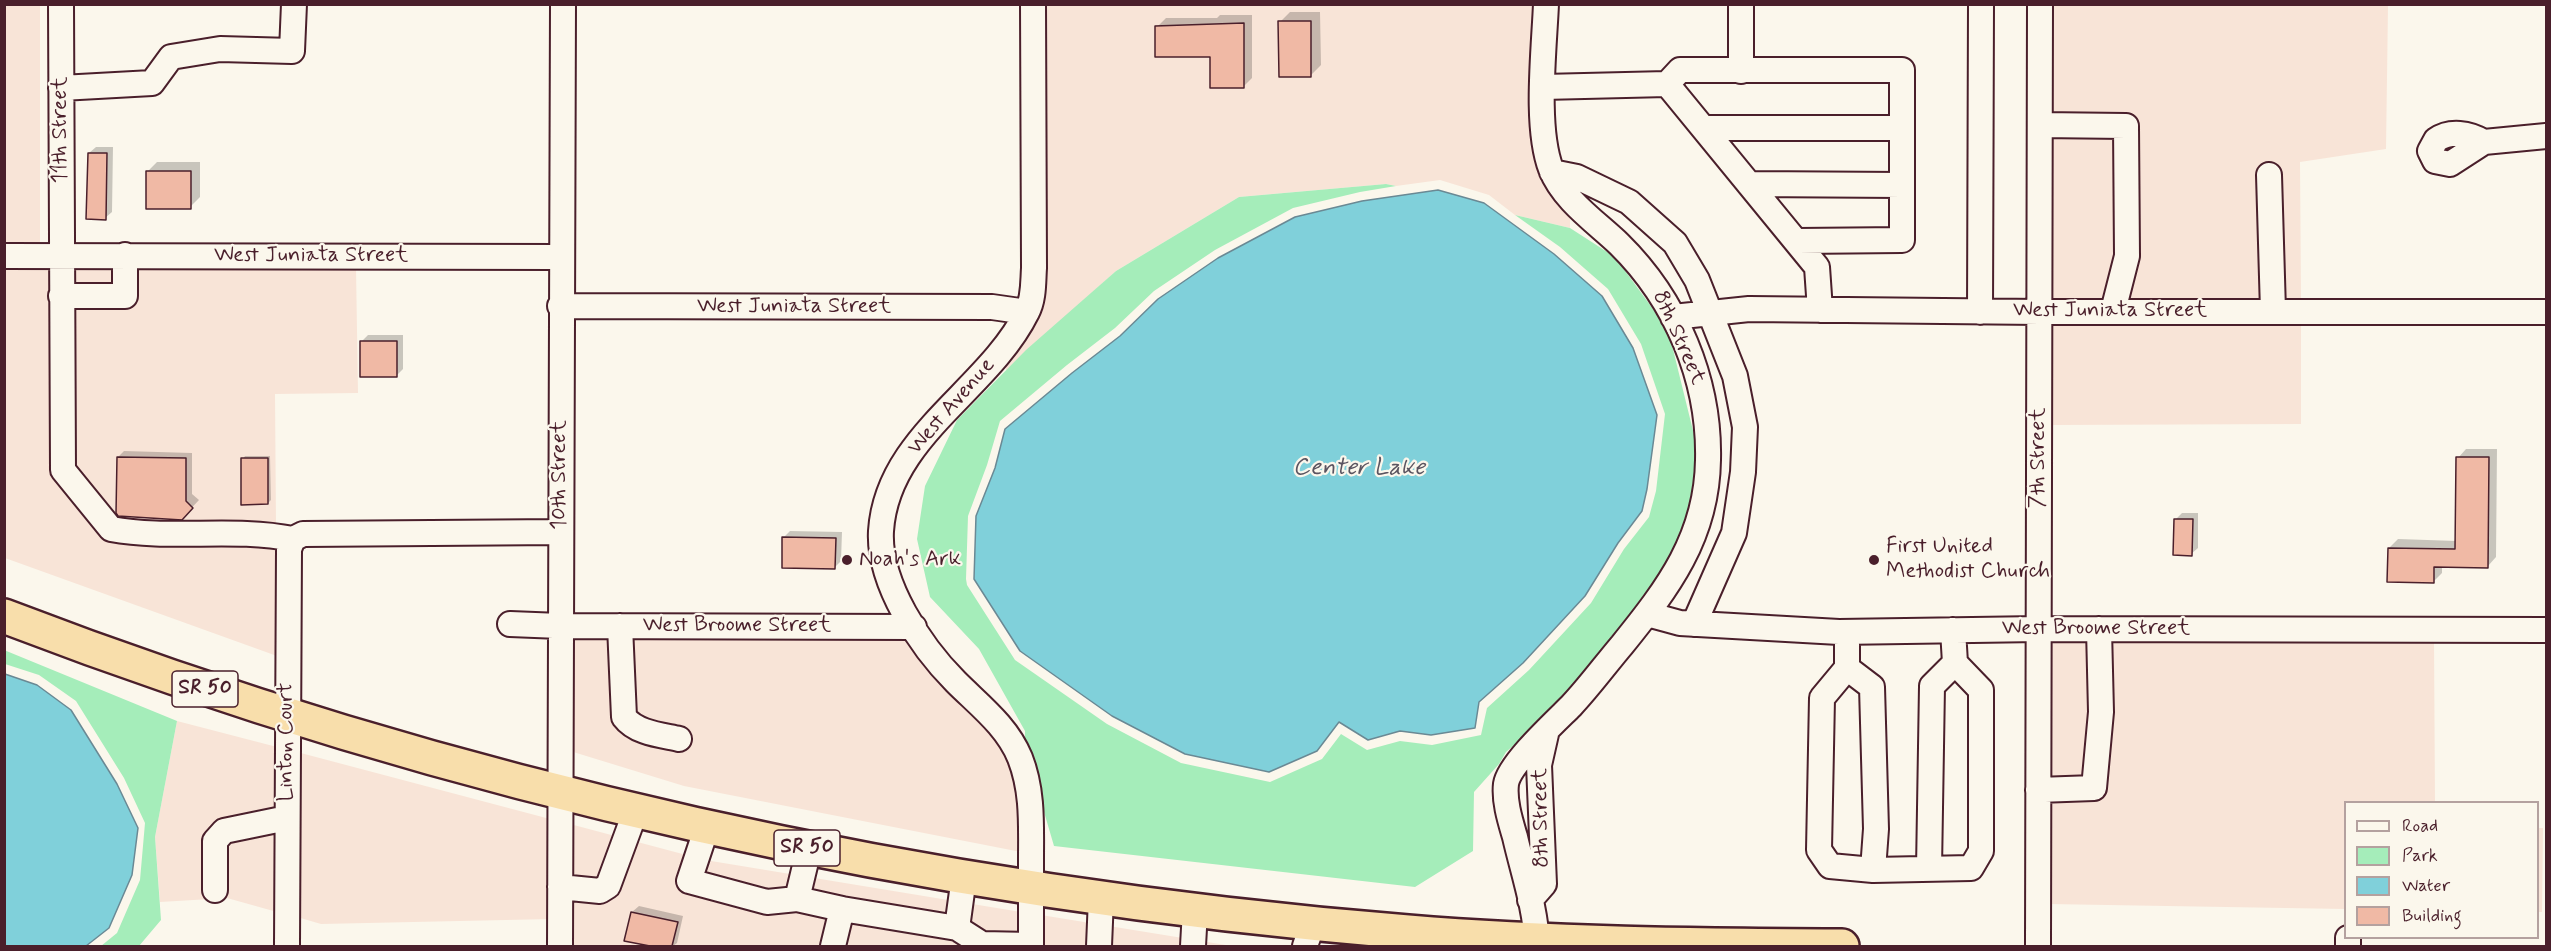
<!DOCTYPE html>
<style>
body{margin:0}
#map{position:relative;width:2551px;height:951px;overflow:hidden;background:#fbf7ec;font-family:Mynerve,sans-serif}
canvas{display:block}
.frame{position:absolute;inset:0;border:6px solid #4a1f2b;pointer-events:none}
.legend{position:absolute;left:2344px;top:801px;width:195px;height:138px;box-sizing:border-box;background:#fbf7ec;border:2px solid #b4a19f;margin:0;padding:8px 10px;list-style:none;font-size:18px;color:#4a1f2b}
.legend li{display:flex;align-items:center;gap:12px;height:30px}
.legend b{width:30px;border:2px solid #b4a19f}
</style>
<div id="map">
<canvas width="2551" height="951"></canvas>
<div class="frame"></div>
<ul class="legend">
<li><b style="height:8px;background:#fbf7ec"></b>Road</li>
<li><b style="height:16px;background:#a5edba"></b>Park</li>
<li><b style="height:16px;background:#80d0da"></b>Water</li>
<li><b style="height:16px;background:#f0b9a5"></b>Building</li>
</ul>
</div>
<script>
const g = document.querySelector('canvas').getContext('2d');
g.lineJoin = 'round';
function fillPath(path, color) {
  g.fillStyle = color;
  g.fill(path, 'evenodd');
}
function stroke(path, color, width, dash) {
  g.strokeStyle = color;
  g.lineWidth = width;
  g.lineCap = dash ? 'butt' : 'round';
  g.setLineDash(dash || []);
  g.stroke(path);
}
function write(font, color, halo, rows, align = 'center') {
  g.font = font + ' Mynerve,sans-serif';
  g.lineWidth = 4.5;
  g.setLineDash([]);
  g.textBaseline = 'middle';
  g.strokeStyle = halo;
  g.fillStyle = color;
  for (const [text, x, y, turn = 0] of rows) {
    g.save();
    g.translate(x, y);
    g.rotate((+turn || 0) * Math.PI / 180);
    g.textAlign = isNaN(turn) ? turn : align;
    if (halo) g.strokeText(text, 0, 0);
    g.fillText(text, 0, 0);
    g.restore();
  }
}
fillPath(new Path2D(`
 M 4,5 L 40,5 L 40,254 L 356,268 L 358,393 L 275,394 L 277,656 L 5,558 Z
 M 1043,5 L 1536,5 L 1533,112 L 1570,213 L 1570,228 L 1515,215 L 1489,195 L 1440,180 L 1396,186 L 1386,184 L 1239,197 L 1116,271 L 1006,371 L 1006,360 L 1032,324 L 1036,324 L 1037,314 Z
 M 2053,5 L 2388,6 L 2386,149 L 2300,162 L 2301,300 L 2052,301 Z
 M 2301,322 L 2301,424 L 2051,425 L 2052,324 Z
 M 571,638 L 909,638 L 1002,745 L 1010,762 L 1018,787 L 1021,852 L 684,786 L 570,751 Z
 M 2048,640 L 2434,641 L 2435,802 L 2346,802 L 2345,909 L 2048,904 Z
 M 177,721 L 277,747 L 277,912 L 227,898 L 160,902 L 155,837 Z
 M 297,752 L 550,819 L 552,919 L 321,924 L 297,917 Z
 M 570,824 L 705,860 L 1021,912 L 1021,946 L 572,946 Z
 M 2538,828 L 2543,828 L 2542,912 L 2538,912 Z
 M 1041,915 L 1232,946 L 1041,946 Z`), '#f8e4d7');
fillPath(new Path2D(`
 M 1386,184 L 1396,186 L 1360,192 L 1293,208 L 1215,250 L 1154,291 L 1115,328 L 1067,365 L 1000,421 L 987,465 L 968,516 L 966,579 L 967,585 L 1015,660 L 1107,724 L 1181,763 L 1270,782 L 1322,759 L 1341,734 L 1367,750 L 1400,741 L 1432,745 L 1481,735 L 1487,708 L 1529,670 L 1591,603 L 1624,549 L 1649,517 L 1656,491 L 1665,414 L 1641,344 L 1608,289 L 1560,247 L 1515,215 L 1570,228 L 1615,257 L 1664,324 L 1665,329 L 1668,329 L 1698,451 L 1698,469 L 1684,536 L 1643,601 L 1640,600 L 1638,608 L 1571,691 L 1543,719 L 1539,718 L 1537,725 L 1506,752 L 1499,764 L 1474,792 L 1473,851 L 1415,887 L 1054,846 L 1025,747 L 1025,731 L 979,649 L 930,597 L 917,539 L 925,486 L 957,420 L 1026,350 L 1116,271 L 1239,197 Z
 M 4,650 L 177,721 L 155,837 L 161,920 L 139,946 L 101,946 L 117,933 L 140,880 L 145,823 L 124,778 L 76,701 L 39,675 L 5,664 Z`), '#a5edba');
const water = new Path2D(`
 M 1438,190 L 1484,203 L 1554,254 L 1602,296 L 1633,348 L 1657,415 L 1647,489 L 1642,511 L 1618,543 L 1585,596 L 1523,663 L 1479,702 L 1475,728 L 1431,735 L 1400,731 L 1368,740 L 1339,722 L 1317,751 L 1269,772 L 1185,754 L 1112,716 L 1020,651 L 974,579 L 976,516 L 995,468 L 1005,429 L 1072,373 L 1120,336 L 1158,299 L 1218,258 L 1295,217 L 1362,201 Z
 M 5,674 L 37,685 L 71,710 L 117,784 L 138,828 L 132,875 L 109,928 L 86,946 L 5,946 Z`);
fillPath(water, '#80d0da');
stroke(water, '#6a8994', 1.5);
fillPath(new Path2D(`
 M 1290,12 L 1320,12 L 1321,65 L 1311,75 L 1280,22 Z
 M 1220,15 L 1252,15 L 1252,78 L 1244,86 L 1211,56 L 1157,27 L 1166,18 L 1217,18 Z
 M 96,147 L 113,147 L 112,212 L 105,218 L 89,153 Z
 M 157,162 L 200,162 L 200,197 L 190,207 L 147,172 Z
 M 368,335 L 403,335 L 403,369 L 396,376 L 361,342 Z
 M 2466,449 L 2497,449 L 2496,557 L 2488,566 L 2442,566 L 2442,573 L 2433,582 L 2389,548 L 2398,539 L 2457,541 L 2458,458 Z
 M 124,451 L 192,453 L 192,494 L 199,500 L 182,518 L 118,457 Z
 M 245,456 L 270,456 L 271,500 L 268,503 L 243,459 Z
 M 2182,513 L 2198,513 L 2198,548 L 2191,554 L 2176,519 Z
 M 790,531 L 842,532 L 841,561 L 834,568 L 784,537 Z
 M 639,906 L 683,916 L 677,943 L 673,946 L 656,946 L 626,940 L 632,912 Z`), '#0003');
const building = new Path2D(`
 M 1278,21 L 1311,21 L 1311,77 L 1279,77 Z
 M 1244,23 L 1244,88 L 1210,88 L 1210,57 L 1155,57 L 1155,26 Z
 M 88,153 L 107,153 L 106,220 L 86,219 Z
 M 146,171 L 191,171 L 191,209 L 146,209 Z
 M 360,341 L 397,341 L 397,377 L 360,377 Z
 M 117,457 L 186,458 L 186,501 L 193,508 L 182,520 L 118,516 L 116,513 Z
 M 2456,457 L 2489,457 L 2488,568 L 2434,567 L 2434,583 L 2387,582 L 2388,548 L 2455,549 Z
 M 241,458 L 268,458 L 268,504 L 241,505 Z
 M 2174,519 L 2193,519 L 2192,556 L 2173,555 Z
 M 782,537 L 836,538 L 835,569 L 782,568 Z
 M 631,912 L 678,922 L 672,946 L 650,946 L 624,941 Z`);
fillPath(building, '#f0b9a5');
stroke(building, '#4a1f2b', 1.5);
const minor = new Path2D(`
 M 61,4 L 63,470 L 111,529 C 171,540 233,527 293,539
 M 1741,4 L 1741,71
 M 1667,84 L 1680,70 L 1902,70 L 1902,240 L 1798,241
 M 1543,87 L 1667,84 L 1817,267 L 1820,310
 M 61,88 L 152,83 L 171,57 L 220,49 L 292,51 L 294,4
 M 2040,125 L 2126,126 L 2127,256 L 2113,311
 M 1704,128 L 1902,128
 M 2484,142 C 2469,133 2450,130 2436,140 L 2430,151 L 2435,161 L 2450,164 L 2484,142 L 2546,136
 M 1552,172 L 1577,177 L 1629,202 L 1675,243 L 1697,280 L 1735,376 L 1745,427 L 1743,472 L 1734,533 L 1694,624
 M 2269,175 L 2273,311
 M 1749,184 L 1902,185
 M 4,256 L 560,257
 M 61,296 L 125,296 L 125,255
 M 560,306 L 992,307 L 1027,312
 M 1980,312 L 1981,4
 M 1673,317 L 1749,309 L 2040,312 L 2546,312
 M 293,539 L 303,534 L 560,532
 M 1647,614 L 1680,623 L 1839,632 L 2039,629 L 2546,630
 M 510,624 L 560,626 L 914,627
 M 620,626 L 624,717 C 636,733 661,735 679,739
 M 1847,632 L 1847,668 L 1822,698 L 1819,850 L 1830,866 L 1873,870 L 1971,868 L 1981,851 L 1981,690 L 1955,663 L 1953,630
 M 1847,668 L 1872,687 L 1876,829 L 1873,870
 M 2038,790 L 2094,788 L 2101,712 L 2099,629
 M 707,827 L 689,881 L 767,902 L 797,899
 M 809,849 L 797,899 L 842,909
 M 1929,869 L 1932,686 L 1955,663
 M 560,887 L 600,891 L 608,886 L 636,810
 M 215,890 L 215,841 L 224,831 L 287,818
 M 1530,900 L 1544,884 L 1539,765 L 1546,734
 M 957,928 L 964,877
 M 2348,938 L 2348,946
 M 287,946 L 289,549 L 293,539
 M 560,946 L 563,4
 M 833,946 L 842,909 L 957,928 L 982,944 L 1031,945
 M 1031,946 C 1031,918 1031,889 1031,860 C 1031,825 1033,791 1020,758 C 1007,726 979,705 956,682 C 921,647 878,583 881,531 C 887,436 988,391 1027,312 C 1034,299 1033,282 1034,268 L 1033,4
 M 1099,946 L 1101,898
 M 1193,946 L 1195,910
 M 1305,946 L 1313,923
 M 1537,946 C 1536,909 1523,872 1515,837 C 1510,820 1504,801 1506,784 C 1509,764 1555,722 1571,706 C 1589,687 1605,665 1622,645 C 1668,588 1707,537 1708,460 C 1710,380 1676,300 1619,244 C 1596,222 1563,200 1551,169 C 1535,127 1544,51 1546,4
 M 2038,946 L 2040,4`);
const highway = new Path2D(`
 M 4,616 C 454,789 929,893 1408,932 C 1552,944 1697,945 1842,946`);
stroke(minor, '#4a1f2b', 28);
stroke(highway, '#4a1f2b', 38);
stroke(minor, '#fbf7ec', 24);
stroke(highway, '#f8deab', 33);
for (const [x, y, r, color] of [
 [847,560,6,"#4a1f2b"],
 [1874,560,6,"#4a1f2b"]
]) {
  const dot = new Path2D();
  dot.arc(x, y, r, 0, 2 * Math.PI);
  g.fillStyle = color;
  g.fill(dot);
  stroke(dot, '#fbf7ec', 2);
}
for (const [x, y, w] of [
 [205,689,66],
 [807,848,66]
]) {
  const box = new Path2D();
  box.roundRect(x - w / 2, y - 18, w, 36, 4.5);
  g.fillStyle = '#fbf7ec';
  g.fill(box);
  stroke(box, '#4a1f2b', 1.5);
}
write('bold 21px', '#4a1f2b', null, [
 ["SR 50",205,689],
 ["SR 50",807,848]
]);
write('22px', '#4a1f2b', '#fbf7ec', [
 ["11th Street",61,130,-90],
 ["West Juniata Street",311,256],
 ["West Juniata Street",794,307],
 ["West Juniata Street",2110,311],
 ["8th Street",1678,338,66],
 ["West Avenue",952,407,-49],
 ["7th Street",2039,458,-90],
 ["10th Street",560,475,-90],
 ["West Broome Street",737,626],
 ["West Broome Street",2096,629],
 ["Linton Court",287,742,-90],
 ["8th Street",1542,818,-91]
]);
write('22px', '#4a1f2b', '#fbf7ec', [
 ["First United",1886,547],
 ["Methodist Church",1886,572],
 ["Noah's Ark",859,560]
], 'left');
write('italic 24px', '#5a5460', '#fbf7ec', [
 ["Center Lake",1359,469]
]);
</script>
